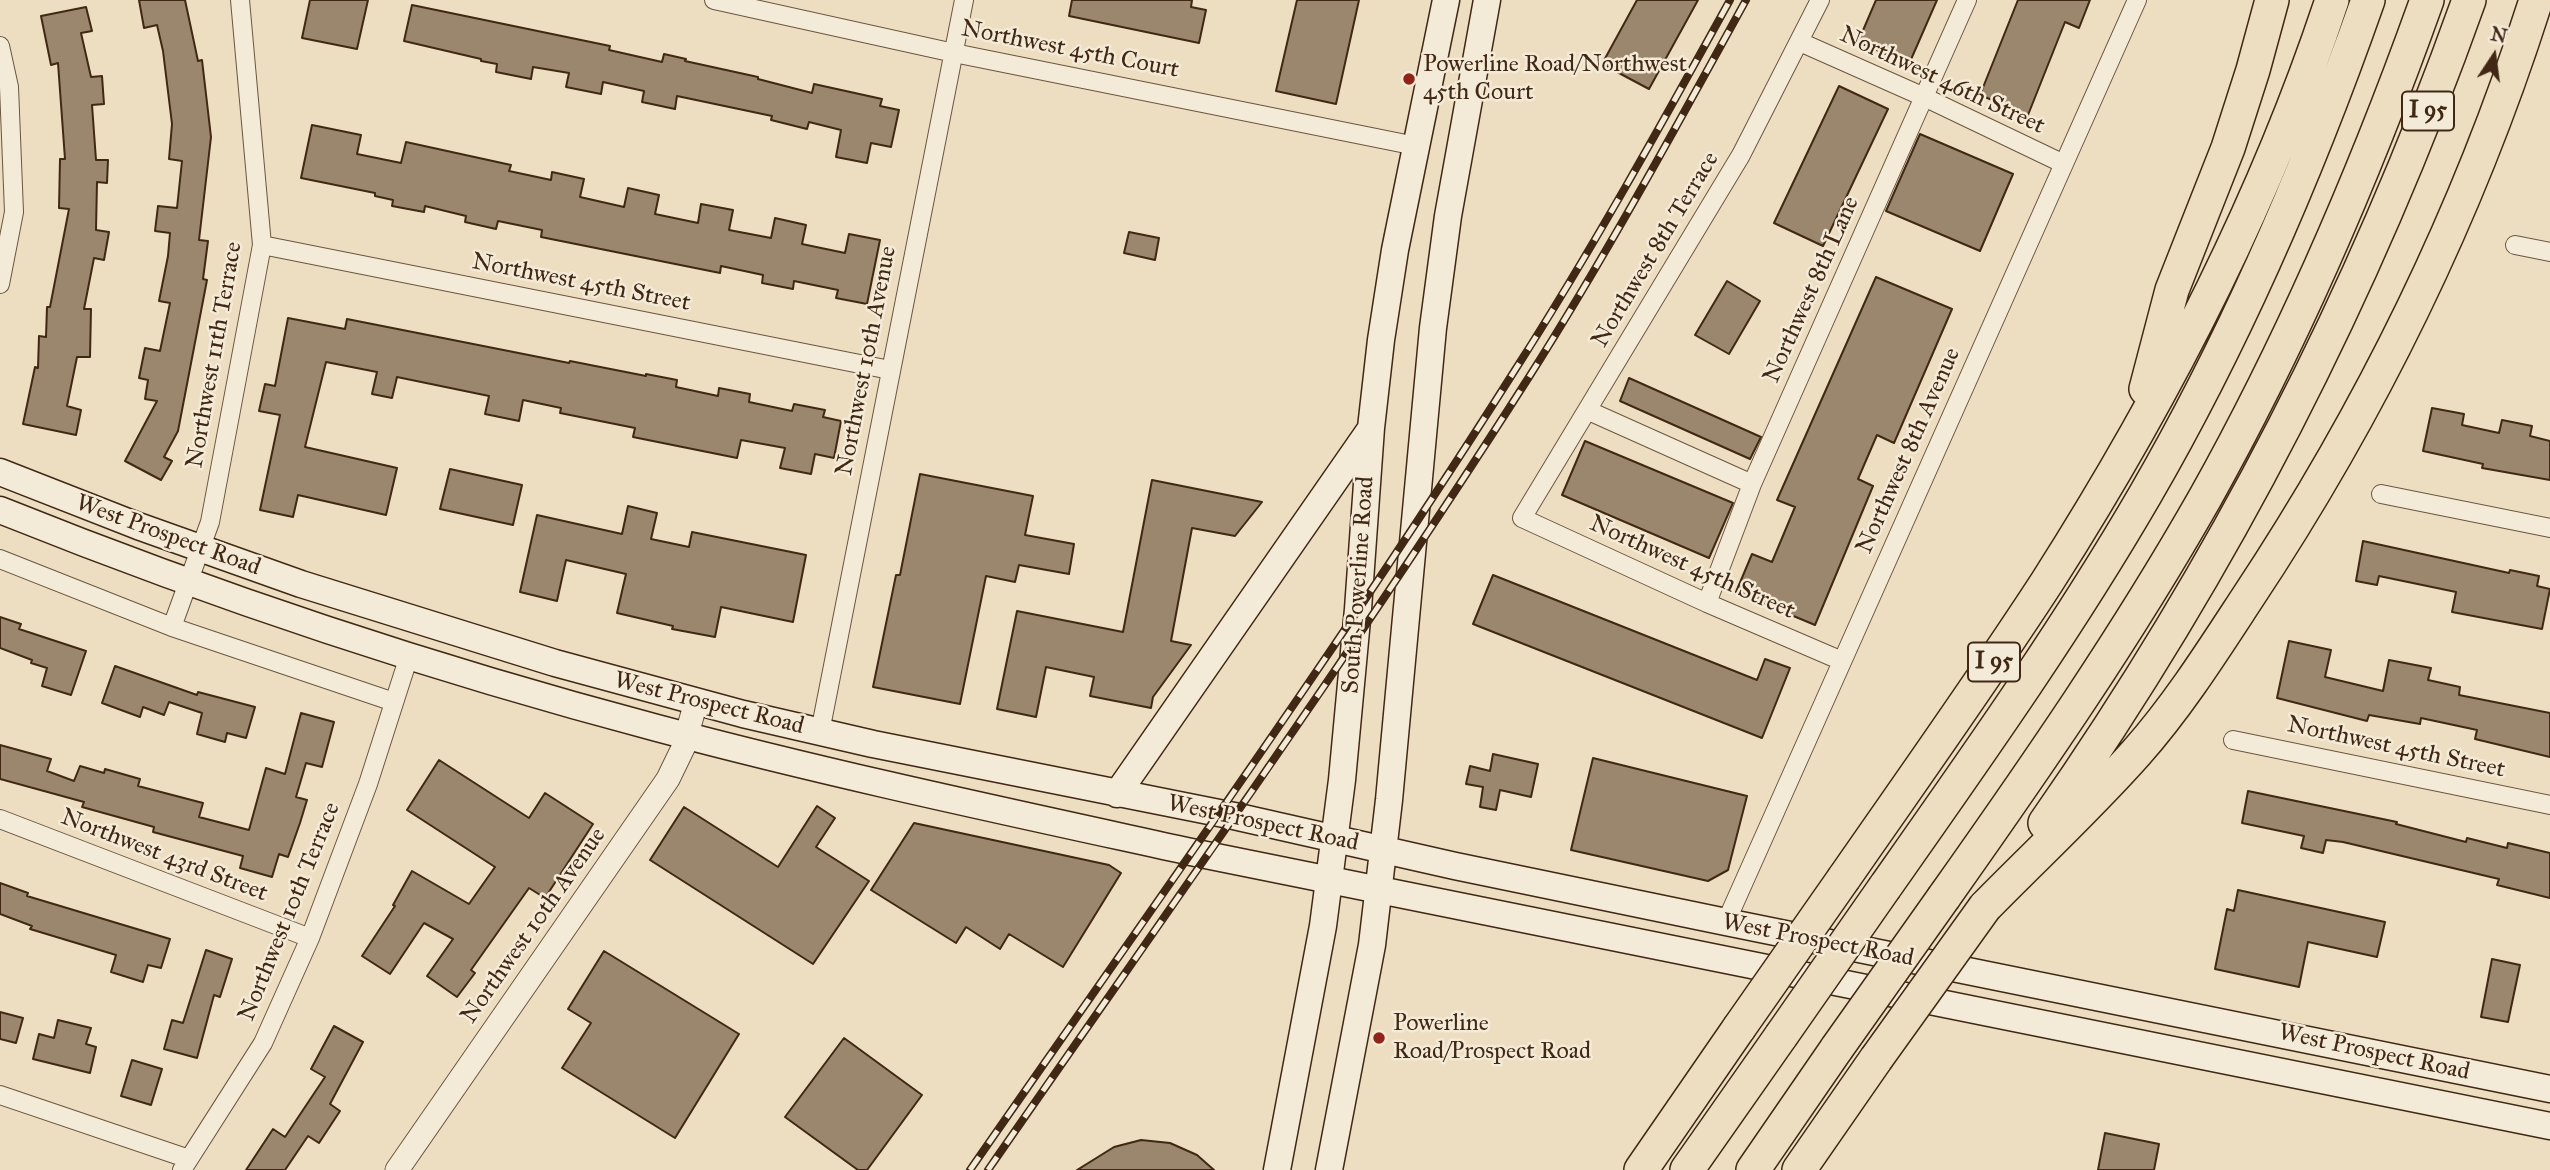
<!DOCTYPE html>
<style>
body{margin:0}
#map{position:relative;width:2550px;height:1170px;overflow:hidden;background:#eddec2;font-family:"IM FELL Great Primer",serif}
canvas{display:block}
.north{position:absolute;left:2459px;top:21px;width:70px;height:70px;-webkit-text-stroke:5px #f3ead7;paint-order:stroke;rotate:13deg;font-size:19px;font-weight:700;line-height:28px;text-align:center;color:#402814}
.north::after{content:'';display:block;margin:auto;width:24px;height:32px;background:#402814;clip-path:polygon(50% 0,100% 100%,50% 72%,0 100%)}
</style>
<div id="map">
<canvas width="2550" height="1170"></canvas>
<div class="north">N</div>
</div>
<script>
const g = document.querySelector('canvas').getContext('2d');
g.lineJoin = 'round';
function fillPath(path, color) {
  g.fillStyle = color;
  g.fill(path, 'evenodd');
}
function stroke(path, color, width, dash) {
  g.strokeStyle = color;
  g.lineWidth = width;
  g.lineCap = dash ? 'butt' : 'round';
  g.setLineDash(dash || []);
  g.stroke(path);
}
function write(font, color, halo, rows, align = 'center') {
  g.font = font + ' "IM FELL Great Primer",serif';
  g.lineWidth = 5;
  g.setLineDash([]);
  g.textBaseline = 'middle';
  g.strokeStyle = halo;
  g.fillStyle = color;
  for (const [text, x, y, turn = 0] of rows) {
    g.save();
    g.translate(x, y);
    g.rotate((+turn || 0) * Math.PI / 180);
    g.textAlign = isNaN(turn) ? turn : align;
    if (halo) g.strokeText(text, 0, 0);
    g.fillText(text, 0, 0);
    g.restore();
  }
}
const building = new Path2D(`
 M 139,0 L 185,0 L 198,61 L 202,60 L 211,137 L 199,240 L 208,241 L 203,279 L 207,280 L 178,431 L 164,457 L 172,461 L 161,480 L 125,461 L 157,401 L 145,399 L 148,380 L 139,378 L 145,348 L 160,351 L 170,303 L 159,301 L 168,256 L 170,233 L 155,231 L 158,206 L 177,208 L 182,161 L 169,159 L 172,124 L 163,51 L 157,25 L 144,28 Z
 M 310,0 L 368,0 L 357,49 L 302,38 Z
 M 1072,0 L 1192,0 L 1191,7 L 1206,10 L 1199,43 L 1069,16 Z
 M 1297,0 L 1359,0 L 1336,104 L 1276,91 Z
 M 1637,0 L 1698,0 L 1649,89 L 1602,64 Z
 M 1876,0 L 1937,0 L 1909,64 L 1858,42 Z
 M 2018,0 L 2090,0 L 2079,28 L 2065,22 L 2028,115 L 1980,95 Z
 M 412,5 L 610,46 L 609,50 L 662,62 L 664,54 L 686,59 L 685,61 L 758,77 L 758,79 L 812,93 L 814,84 L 882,99 L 880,106 L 899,110 L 891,147 L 871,143 L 867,163 L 836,157 L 841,130 L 809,122 L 807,129 L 771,120 L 772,116 L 677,96 L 675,109 L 642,102 L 644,91 L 603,82 L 601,94 L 566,87 L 569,73 L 533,67 L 531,79 L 496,72 L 497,64 L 481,61 L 481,59 L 404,41 Z
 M 86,7 L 92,31 L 81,33 L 91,77 L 102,76 L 104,104 L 92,105 L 96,160 L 108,160 L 107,183 L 97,182 L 96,230 L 109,232 L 104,260 L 94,258 L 84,309 L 91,309 L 90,357 L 77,357 L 67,406 L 81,410 L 76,435 L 23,424 L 35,367 L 38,368 L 39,336 L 46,337 L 47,307 L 50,307 L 69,209 L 59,208 L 60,159 L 65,159 L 58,63 L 51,65 L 41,16 Z
 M 1839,86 L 1888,109 L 1823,246 L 1774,223 Z
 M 312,125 L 361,135 L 357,154 L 401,163 L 406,142 L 511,165 L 509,171 L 551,180 L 552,172 L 584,179 L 580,197 L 624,207 L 628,188 L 659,195 L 655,214 L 698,223 L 701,204 L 733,210 L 729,230 L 771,238 L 775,218 L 806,225 L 802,244 L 845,253 L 849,234 L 880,240 L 867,304 L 836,298 L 838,290 L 794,281 L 793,289 L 762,283 L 763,275 L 721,266 L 720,273 L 541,237 L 542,230 L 498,221 L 496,229 L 465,222 L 466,216 L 425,206 L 424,212 L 392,206 L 393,200 L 375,196 L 375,193 L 301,178 Z
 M 1920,134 L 2013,174 L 1980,251 L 1886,211 Z
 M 1129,232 L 1159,238 L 1155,260 L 1124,253 Z
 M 1876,277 L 1952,309 L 1894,443 L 1877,435 L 1858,479 L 1873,486 L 1815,625 L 1736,592 L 1752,554 L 1772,562 L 1795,507 L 1777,500 Z
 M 1727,281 L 1760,301 L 1729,354 L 1695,335 Z
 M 288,318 L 345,329 L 347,319 L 569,363 L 570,361 L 646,376 L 646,374 L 677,380 L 676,387 L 718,396 L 719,388 L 750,394 L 749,402 L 792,411 L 794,404 L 825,410 L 823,417 L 841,421 L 834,458 L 815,454 L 811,474 L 780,468 L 785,448 L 741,440 L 737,458 L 633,437 L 635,428 L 560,413 L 561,408 L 523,400 L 519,421 L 485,414 L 489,396 L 397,377 L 392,398 L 372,394 L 377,372 L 326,362 L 305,447 L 397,468 L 386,515 L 298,495 L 293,517 L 260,510 L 280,415 L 259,411 L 265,384 L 275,386 Z
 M 1629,378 L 1761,437 L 1750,459 L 1620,401 Z
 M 2432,408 L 2464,414 L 2462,425 L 2499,433 L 2502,420 L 2532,426 L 2530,436 L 2550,441 L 2550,480 L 2482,468 L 2483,464 L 2423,451 Z
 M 1585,441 L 1733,503 L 1709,558 L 1562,495 Z
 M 450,469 L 522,485 L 513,525 L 440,509 Z
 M 920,474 L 1033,496 L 1025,535 L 1074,544 L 1069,574 L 1019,565 L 1015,582 L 986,576 L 960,704 L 873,687 L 896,575 L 900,575 Z
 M 1152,480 L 1262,502 L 1235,536 L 1192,528 L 1171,641 L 1191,645 L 1153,697 L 1151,708 L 1090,696 L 1094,677 L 1046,667 L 1036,717 L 997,709 L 1017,611 L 1123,632 Z
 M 628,506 L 657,513 L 651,539 L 689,547 L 692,532 L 806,555 L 793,622 L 721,607 L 715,637 L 672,629 L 673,626 L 617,613 L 626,574 L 566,560 L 557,601 L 520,592 L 537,515 L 622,534 Z
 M 2363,541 L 2509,573 L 2510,570 L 2539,576 L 2537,586 L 2550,589 L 2542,629 L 2452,612 L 2456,592 L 2379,576 L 2377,585 L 2356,581 Z
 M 1493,575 L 1757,680 L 1765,659 L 1790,668 L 1762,738 L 1473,624 Z
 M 0,617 L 21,624 L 19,629 L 86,651 L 71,695 L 42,686 L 47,668 L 31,663 L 32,660 L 0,648 Z
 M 2289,641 L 2331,650 L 2325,677 L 2383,691 L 2389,660 L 2431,668 L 2428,680 L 2460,687 L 2459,695 L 2550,713 L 2550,757 L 2475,739 L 2477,730 L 2421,718 L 2420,724 L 2369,715 L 2367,721 L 2277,698 Z
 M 115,666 L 197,695 L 198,692 L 255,707 L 246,738 L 227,733 L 225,742 L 197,734 L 202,713 L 169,702 L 164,715 L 143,707 L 140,717 L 102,703 Z
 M 301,713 L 334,722 L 322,767 L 306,763 L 296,797 L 307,800 L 300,823 L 288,857 L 279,854 L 272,877 L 240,868 L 243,856 L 153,832 L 154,827 L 82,807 L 84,802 L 0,779 L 0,745 L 51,759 L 47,771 L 74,781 L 80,766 L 104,773 L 105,769 L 140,779 L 138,786 L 203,803 L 199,817 L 249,830 L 266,768 L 285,774 Z
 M 1493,754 L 1538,764 L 1531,797 L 1500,790 L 1496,810 L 1480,807 L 1483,787 L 1466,784 L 1470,766 L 1490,771 Z
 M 1593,758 L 1747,796 L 1728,870 L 1708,881 L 1571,850 Z
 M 439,760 L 529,818 L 545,793 L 593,824 L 545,898 L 529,888 L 471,970 L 475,973 L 457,997 L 427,976 L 453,939 L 424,923 L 390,974 L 362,956 L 395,906 L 393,905 L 412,871 L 469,904 L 495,867 L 407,810 Z
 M 2248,791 L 2397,822 L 2396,824 L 2466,842 L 2467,838 L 2507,848 L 2508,843 L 2550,853 L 2550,898 L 2497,885 L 2499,879 L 2343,842 L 2326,840 L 2323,853 L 2301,848 L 2304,836 L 2242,823 Z
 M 817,806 L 835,818 L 816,847 L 869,881 L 813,964 L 650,860 L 684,807 L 778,867 Z
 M 914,823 L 1109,865 L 1121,873 L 1063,967 L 1009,934 L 1000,949 L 966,927 L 956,943 L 871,890 Z
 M 0,883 L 28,893 L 27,896 L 170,939 L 161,968 L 148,965 L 143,982 L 111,972 L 116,955 L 30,929 L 32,926 L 0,914 Z
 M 2238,890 L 2385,922 L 2377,957 L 2308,942 L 2299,987 L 2215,969 L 2227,909 L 2234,911 Z
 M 206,950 L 232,959 L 220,997 L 214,995 L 197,1058 L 164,1049 L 172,1020 L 183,1023 Z
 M 604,951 L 739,1034 L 675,1138 L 562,1068 L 591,1023 L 568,1009 Z
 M 2492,959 L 2520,965 L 2508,1022 L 2481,1017 Z
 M 0,1012 L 23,1018 L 16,1043 L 0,1039 Z
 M 58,1020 L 91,1028 L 86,1044 L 96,1047 L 90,1073 L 33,1059 L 39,1034 L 54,1038 Z
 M 334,1026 L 363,1042 L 330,1104 L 340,1111 L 319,1143 L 308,1136 L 285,1170 L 246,1170 L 273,1129 L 285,1137 L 325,1077 L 311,1069 Z
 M 844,1038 L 922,1095 L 867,1170 L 858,1170 L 785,1117 Z
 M 132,1060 L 162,1069 L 151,1105 L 121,1096 Z
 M 2105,1133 L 2159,1144 L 2154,1170 L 2098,1170 Z
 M 1141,1140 L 1170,1143 L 1197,1155 L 1214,1170 L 1077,1170 L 1114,1147 Z`);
fillPath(building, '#9a876e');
stroke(building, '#402814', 2);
const minor = new Path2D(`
 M 714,0 L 954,53 L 1416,146
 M 1820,0 L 1741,155 L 1522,518 L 1707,603 L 1842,661
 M 1800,42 L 1924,97 L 2064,164
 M 0,46 L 9,87 L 14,212 L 0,284
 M 262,245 L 890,370
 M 2515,245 L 2550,252
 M 1589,411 L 1752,484
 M 2381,494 L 2550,528
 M 0,559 L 172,627 L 394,702
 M 1707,603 L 1752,484 L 1967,0
 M 172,627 L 210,522 L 262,245 L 240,0
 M 820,732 L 964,0
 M 2233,740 L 2550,805
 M 0,819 L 310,938
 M 1726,922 L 2137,0
 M 0,1095 L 189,1159
 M 182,1170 L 263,1043 L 310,938 L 368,784 L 409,656`);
const tertiary = new Path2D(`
 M 397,1170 L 668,779 L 683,748 L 696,702`);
const secondary = new Path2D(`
 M 0,472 L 138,526 L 301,584 L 555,663 L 743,714 L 873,744 L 1234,816 L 1455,866 L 1726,922 L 2550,1089
 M 0,510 C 214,596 434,669 657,728 C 833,775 1013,813 1191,852 L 2550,1126
 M 1117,794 L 1370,430
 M 1277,1170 L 1323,926 L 1342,780 L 1358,609 L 1371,428 L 1381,340 L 1395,250 L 1446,0
 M 1329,1170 L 1372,945 L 1389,800 L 1433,328 L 1448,216 L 1487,0`);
const motorway = new Path2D(`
 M 2146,389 L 2172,290 L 2228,148 L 2253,70 L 2272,0
 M 2045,823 C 2223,568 2365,293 2469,0
 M 1844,878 C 1912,780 1982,682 2047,582 C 2163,400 2264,206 2332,0
 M 1885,887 C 1975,759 2066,631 2145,495 C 2236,338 2308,171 2368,0
 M 1944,897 C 2036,767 2126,637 2205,498 C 2294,339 2366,171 2427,0
 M 1985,907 C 2035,856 2088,807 2136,753 C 2177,707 2212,652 2246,600 C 2369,415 2469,212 2536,0
 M 1641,1170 L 1739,1028
 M 1687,1170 L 1781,1036
 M 1753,1170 L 1837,1048
 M 1799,1170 L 1876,1059`);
stroke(minor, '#6b5640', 20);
stroke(tertiary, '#6b5640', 25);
stroke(secondary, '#402814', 29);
stroke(motorway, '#402814', 36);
stroke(minor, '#f3ead7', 18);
stroke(tertiary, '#f3ead7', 23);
stroke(secondary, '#f3ead7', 26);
stroke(motorway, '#eddec2', 33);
const rail = new Path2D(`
 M 970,1170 C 1154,905 1343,642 1515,370 C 1592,250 1661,125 1730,0
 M 988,1170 C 1170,907 1357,647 1529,377 C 1607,254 1676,127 1746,0`);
stroke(rail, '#402814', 8);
stroke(rail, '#f3ead7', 5, [16]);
const motorwayBridge = new Path2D(`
 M 1739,1028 L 1844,878
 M 1781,1036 L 1885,887
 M 1837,1048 L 1944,897
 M 1876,1059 L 1985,907`);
stroke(motorwayBridge, '#402814', 36, []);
stroke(motorwayBridge, '#eddec2', 33);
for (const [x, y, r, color] of [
 [1409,79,7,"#8f2418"],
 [1379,1038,7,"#8f2418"]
]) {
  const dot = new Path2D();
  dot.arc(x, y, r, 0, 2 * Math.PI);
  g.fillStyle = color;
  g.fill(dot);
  stroke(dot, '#f3ead7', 2.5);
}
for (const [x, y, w] of [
 [2428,111,52],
 [1994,662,52]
]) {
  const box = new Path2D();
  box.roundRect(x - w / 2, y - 19.5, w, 39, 5);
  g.fillStyle = '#f3ead7';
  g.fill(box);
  stroke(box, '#402814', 2);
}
write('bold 23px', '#402814', null, [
 ["I 95",2428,111],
 ["I 95",1994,662]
]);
write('24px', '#402814', '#f3ead7', [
 ["Northwest 45th Court",1070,50,11],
 ["Northwest 46th Street",1942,81,25],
 ["Northwest 8th Terrace",1656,250,-59],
 ["Northwest 45th Street",581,283,11],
 ["Northwest 8th Lane",1812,290,-66],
 ["Northwest 11th Terrace",215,355,-80],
 ["Northwest 10th Avenue",867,361,-79],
 ["Northwest 8th Avenue",1909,451,-66],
 ["West Prospect Road",168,536,20],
 ["Northwest 45th Street",1692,568,24],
 ["South Powerline Road",1359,585,-86],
 ["West Prospect Road",709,704,14],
 ["Northwest 45th Street",2396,748,12],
 ["West Prospect Road",1263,824,12],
 ["Northwest 43rd Street",164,856,21],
 ["Northwest 10th Terrace",290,912,-68],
 ["Northwest 10th Avenue",534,926,-55],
 ["West Prospect Road",1818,941,11],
 ["West Prospect Road",2374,1053,12]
]);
write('24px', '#402814', '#f3ead7', [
 ["Powerline Road/Northwest",1423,65],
 ["45th Court",1423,93],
 ["Powerline",1393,1024],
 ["Road/Prospect Road",1393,1052]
], 'left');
</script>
